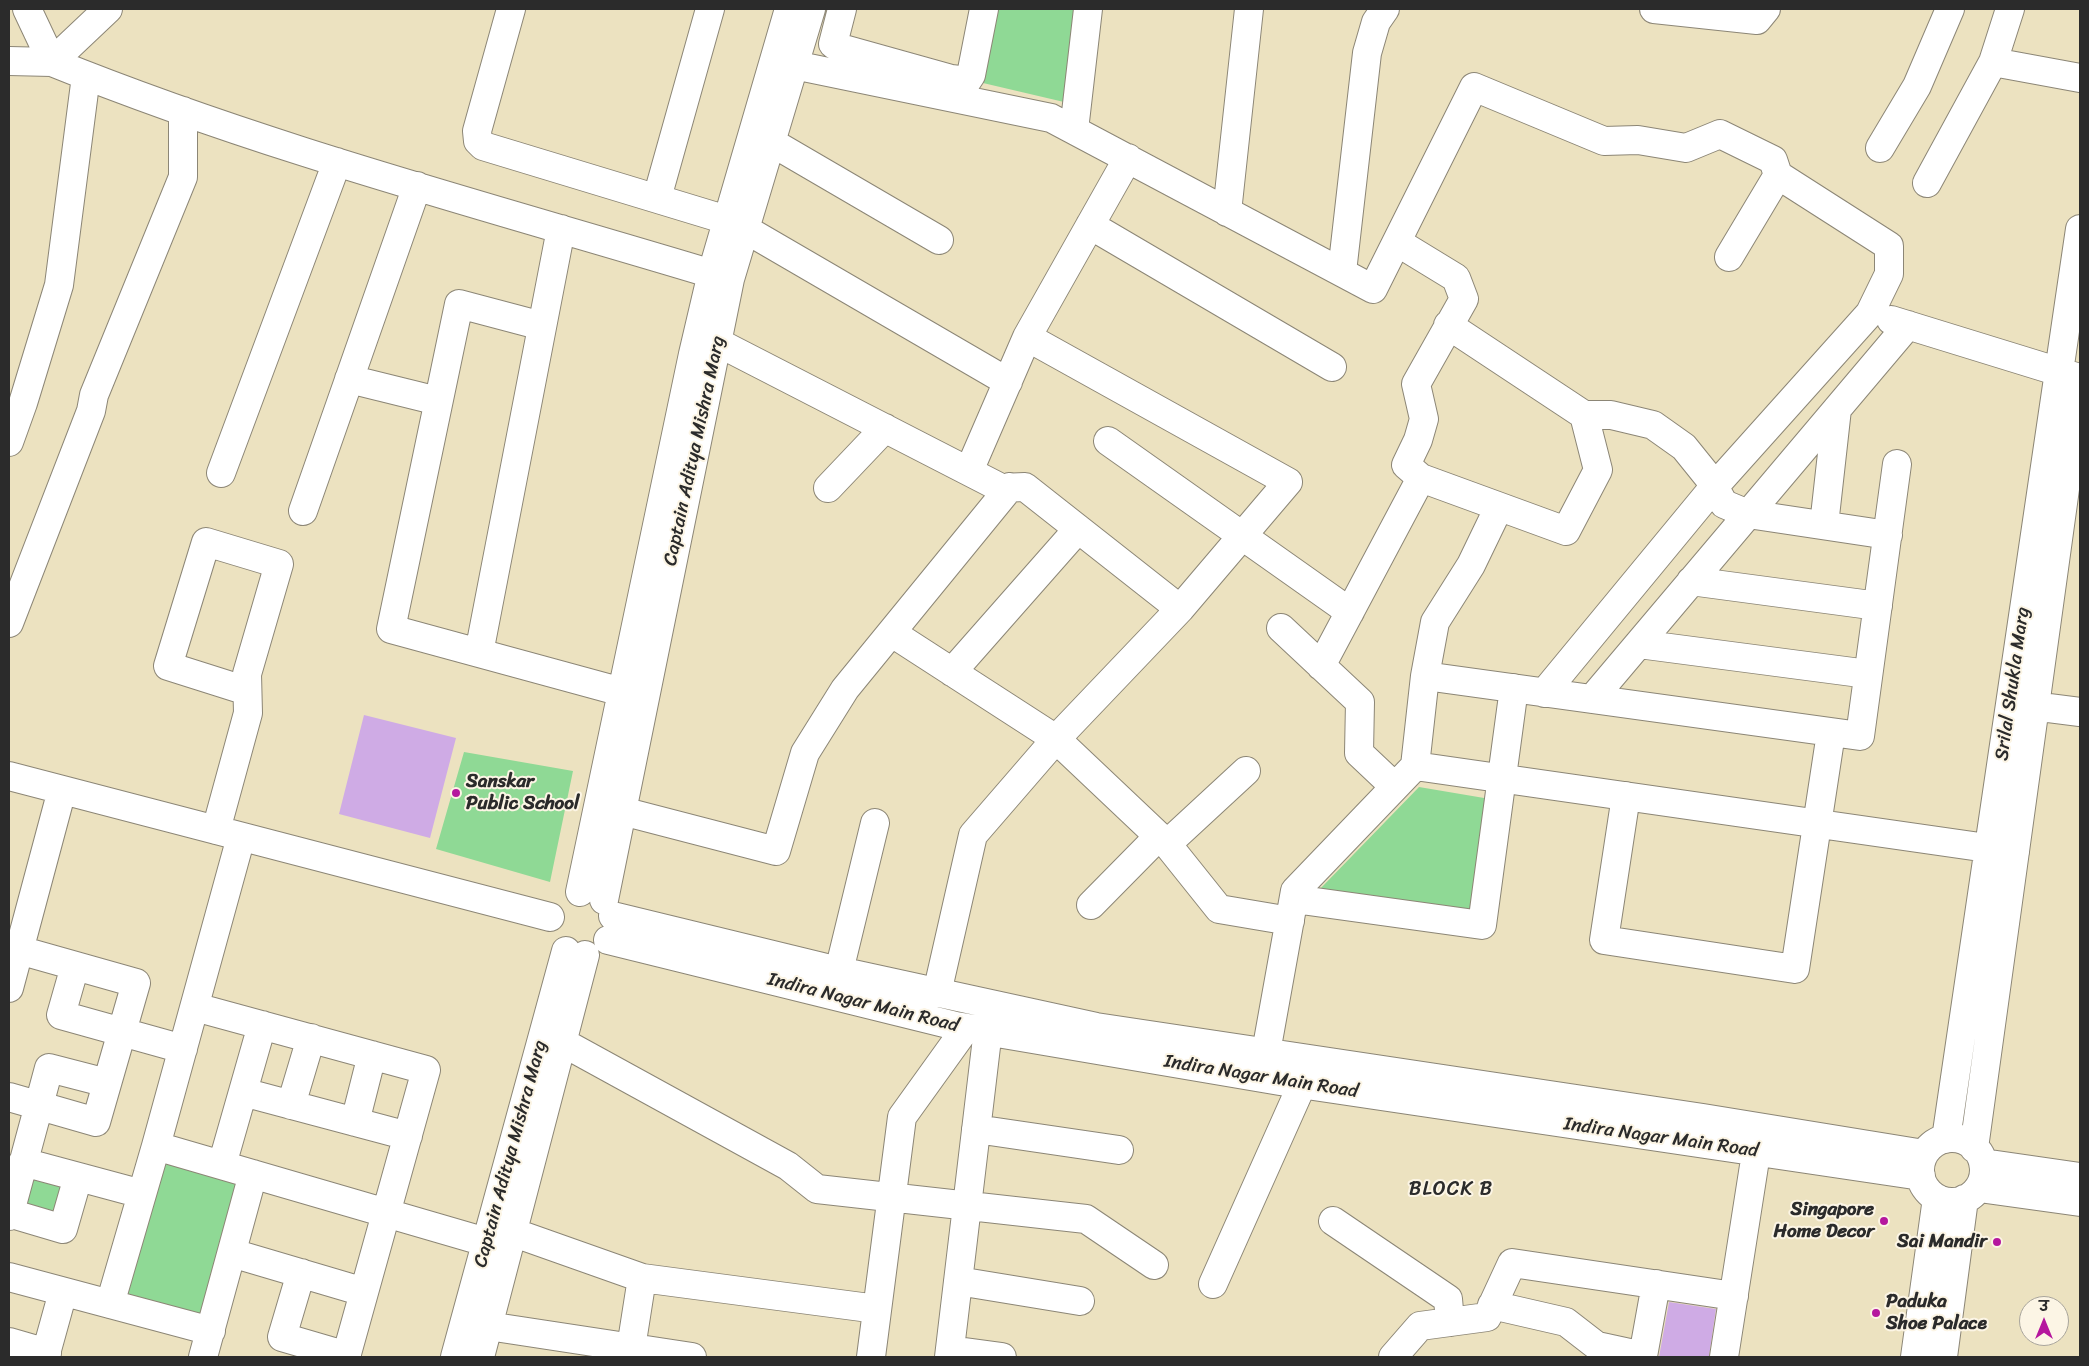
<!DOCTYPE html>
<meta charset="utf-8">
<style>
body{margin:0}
#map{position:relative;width:2089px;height:1366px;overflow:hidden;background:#ece2c0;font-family:Sriracha,"Playpen Sans Deva",sans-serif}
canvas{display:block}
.frame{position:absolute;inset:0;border:10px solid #2b2b2b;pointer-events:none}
.north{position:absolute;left:2019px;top:1296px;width:50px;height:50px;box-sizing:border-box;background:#fcf5e5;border:1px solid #a8a49b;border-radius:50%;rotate:0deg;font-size:14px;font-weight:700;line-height:20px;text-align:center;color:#2b2b2b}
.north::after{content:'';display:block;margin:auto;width:18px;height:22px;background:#b5179e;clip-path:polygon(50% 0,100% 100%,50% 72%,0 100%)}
</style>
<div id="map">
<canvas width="2089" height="1366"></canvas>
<div class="frame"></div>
<div class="north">उ</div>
</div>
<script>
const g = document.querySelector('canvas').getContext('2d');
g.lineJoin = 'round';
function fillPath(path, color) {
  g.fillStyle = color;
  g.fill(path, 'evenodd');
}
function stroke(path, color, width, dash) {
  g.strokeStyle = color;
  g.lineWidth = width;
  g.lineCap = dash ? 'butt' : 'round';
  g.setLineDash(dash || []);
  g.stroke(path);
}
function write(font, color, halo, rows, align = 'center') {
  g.font = font + ' Sriracha,sans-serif';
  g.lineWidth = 4;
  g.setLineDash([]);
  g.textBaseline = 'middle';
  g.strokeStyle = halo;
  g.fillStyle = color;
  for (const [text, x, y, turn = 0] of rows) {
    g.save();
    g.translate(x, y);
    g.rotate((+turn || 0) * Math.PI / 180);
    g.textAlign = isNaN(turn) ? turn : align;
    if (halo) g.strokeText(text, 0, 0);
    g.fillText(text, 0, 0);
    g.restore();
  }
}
fillPath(new Path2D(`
 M 992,9 L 1075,9 L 1064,102 L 983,83 Z
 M 464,752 L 573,771 L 550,882 L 436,849 Z
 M 1419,787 L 1490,799 L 1472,914 L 1319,890 Z
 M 160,1158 L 240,1180 L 203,1315 L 123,1293 Z
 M 26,1167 L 72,1180 L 61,1219 L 15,1207 Z`), '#8fd995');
fillPath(new Path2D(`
 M 364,715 L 456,738 L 430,838 L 339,814 Z
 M 1669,1302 L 1716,1309 L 1709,1357 L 1659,1357 Z`), '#cfabe5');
const minor = new Path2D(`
 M 27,9 L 52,62 C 272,151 502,210 729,279
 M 511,9 L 477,131 L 478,141 L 483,146 L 727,220
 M 842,9 L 833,44 L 840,48 L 951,79 L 967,81 L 971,75 L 984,9
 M 1654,9 L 1757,20 L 1766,9
 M 9,61 L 52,62 L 108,9
 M 1993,62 L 2080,78
 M 794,65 L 1051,118 L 1373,289 L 1474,87 L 1604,141 L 1638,140 L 1686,148 L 1720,134 L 1773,160 L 1778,175 L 1889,246 L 1889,274 L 1870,313 L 1714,487 L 1544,693
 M 1074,130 L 1088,9
 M 771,142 L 939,240
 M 1880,148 L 1917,86 L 1950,9
 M 1927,183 L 1993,62 L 2010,9
 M 657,198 L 710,9
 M 1227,212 L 1249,9
 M 1090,225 L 1332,367
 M 745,229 L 1008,382
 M 1397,242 L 1456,278 L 1464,299 L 1416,384 L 1424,419 L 1418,440 L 1406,465 L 1421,478 L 1566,531 L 1598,470 L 1584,415 L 1448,325
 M 1729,257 L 1778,175
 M 1342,272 L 1367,53 L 1376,22 L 1385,9
 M 1891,320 L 2076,377
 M 542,326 L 459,304 L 391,629 L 622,692
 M 717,342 L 1001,488 L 1025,487 L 1180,609
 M 349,379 L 438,401
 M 1584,415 L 1611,415 L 1653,425 L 1684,447 L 1709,478 L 1724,504 L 1748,514 L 1888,535
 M 1108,441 L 1350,612
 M 9,442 L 23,403 L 59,285 L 86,76
 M 969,471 L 1027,337 L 1128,158
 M 221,473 L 337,162
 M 828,488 L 885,428
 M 303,511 L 417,186
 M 1824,525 L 1837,409
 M 1691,581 L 1878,606
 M 9,623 L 91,411 L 94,395 L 183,177 L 183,111
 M 1281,628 L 1360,702 L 1359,753 L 1395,787
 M 892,633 L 1056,739 L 1167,844 L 1219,909 L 1290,921
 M 1639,644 L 1868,674
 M 479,653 L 561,229
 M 1321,666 L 1421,478
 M 952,672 L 1078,529
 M 1425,676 L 1860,736 L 1897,464
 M 1592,699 L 1908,325
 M 2017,704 L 2080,712
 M 1415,766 L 1425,676 L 1435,622 L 1471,565 L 1499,507
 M 9,776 L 550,917
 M 1626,796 L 1604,940 L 1795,969 L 1831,733
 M 622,811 L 776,851 L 805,753 L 845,689 L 1010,487
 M 216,830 L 248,713 L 247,674 L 279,564 L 206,542 L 168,666 L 247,691
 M 1167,844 L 1246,771
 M 580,892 L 693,354 L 712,273 L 789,9
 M 1294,899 L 1482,925 L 1514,688
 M 604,900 L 730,279 L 811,9
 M 1091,905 L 1159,836
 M 613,916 L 839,971 L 1096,1027 L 1703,1118 L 1924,1154
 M 608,940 L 956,1026 L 1280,1081 L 1921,1176
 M 75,966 L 61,1015 L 183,1049
 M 839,971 L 875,823
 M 9,988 L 62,790
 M 937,993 L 973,835 L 1056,739 L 1180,609 L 1288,482 L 1027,337
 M 195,1007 L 426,1070 L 346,1357
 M 562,1042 L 788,1166 L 817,1189 L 1086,1219 L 1154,1265
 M 1263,1069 L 1295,891 L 1415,766 L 2015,852
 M 243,1092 L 408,1136
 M 9,1097 L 96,1122 L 136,983 L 19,950
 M 291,1105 L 311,1038
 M 355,1122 L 372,1055
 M 976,1129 L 1119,1150
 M1920 1170a32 32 0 1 1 64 0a32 32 0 1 1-64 0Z
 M 1946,1139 L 2080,229
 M 156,1146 L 503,1247
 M 1974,1148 L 2080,380
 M 23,1162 L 142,1194
 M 1983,1163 L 2080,1177
 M 222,1165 L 262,1025
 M 1979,1188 L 2080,1202
 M 9,1213 L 63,1229 L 78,1177
 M 9,1216 L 49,1068 L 107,1083
 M 1333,1221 L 1448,1299 L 1450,1322
 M 495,1226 L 642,1278 L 877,1309
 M 232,1253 L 364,1292
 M 301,1273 L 282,1337 L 347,1356
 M 9,1277 L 211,1331
 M 958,1281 L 1080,1301
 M 1213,1284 L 1309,1069
 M 110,1304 L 156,1146 L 241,837
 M 1492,1305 L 1566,1322 L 1597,1346 L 1643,1356 L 1656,1284
 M 488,1326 L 692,1357
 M 9,1342 L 47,1353
 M 631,1348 L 642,1278
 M 950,1350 L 1002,1357
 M 45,1357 L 63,1292
 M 203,1357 L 253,1174
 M 455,1357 L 566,951
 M 480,1357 L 585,955
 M 871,1357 L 902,1117 L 966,1028
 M 949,1357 L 990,1013
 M 1393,1357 L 1420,1326 L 1487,1317 L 1512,1263 L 1734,1296
 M 1724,1357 L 1759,1134
 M 1915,1357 L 1937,1198
 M 1943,1357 L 1964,1199`);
stroke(minor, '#8c8676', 30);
stroke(minor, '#fff', 28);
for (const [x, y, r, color] of [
 [456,793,5,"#b5179e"],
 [1884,1221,5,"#b5179e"],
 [1997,1242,5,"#b5179e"],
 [1876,1313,5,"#b5179e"]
]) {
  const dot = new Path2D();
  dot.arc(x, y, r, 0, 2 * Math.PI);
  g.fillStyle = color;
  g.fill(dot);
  stroke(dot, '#fcf5e5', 2);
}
write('19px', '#2b2b2b', '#fcf5e5', [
 ["Captain Aditya Mishra Marg",695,451,-78],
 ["Srilal Shukla Marg",2013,684,-82],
 ["Indira Nagar Main Road",863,1003,14],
 ["Indira Nagar Main Road",1261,1077,9],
 ["Indira Nagar Main Road",1661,1138,8],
 ["Captain Aditya Mishra Marg",511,1154,-75]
]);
write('bold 19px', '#2b2b2b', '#fcf5e5', [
 ["Sanskar",466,782],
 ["Public School",466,804],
 ["Singapore",1874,1210,"right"],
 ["Home Decor",1874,1232,"right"],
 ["Sai Mandir",1987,1242,"right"],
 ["Paduka",1886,1302],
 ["Shoe Palace",1886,1324]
], 'left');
g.letterSpacing = '1px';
write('20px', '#2b2b2b', '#fcf5e5', [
 ["BLOCK B",1451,1190]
]);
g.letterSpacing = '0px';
</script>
